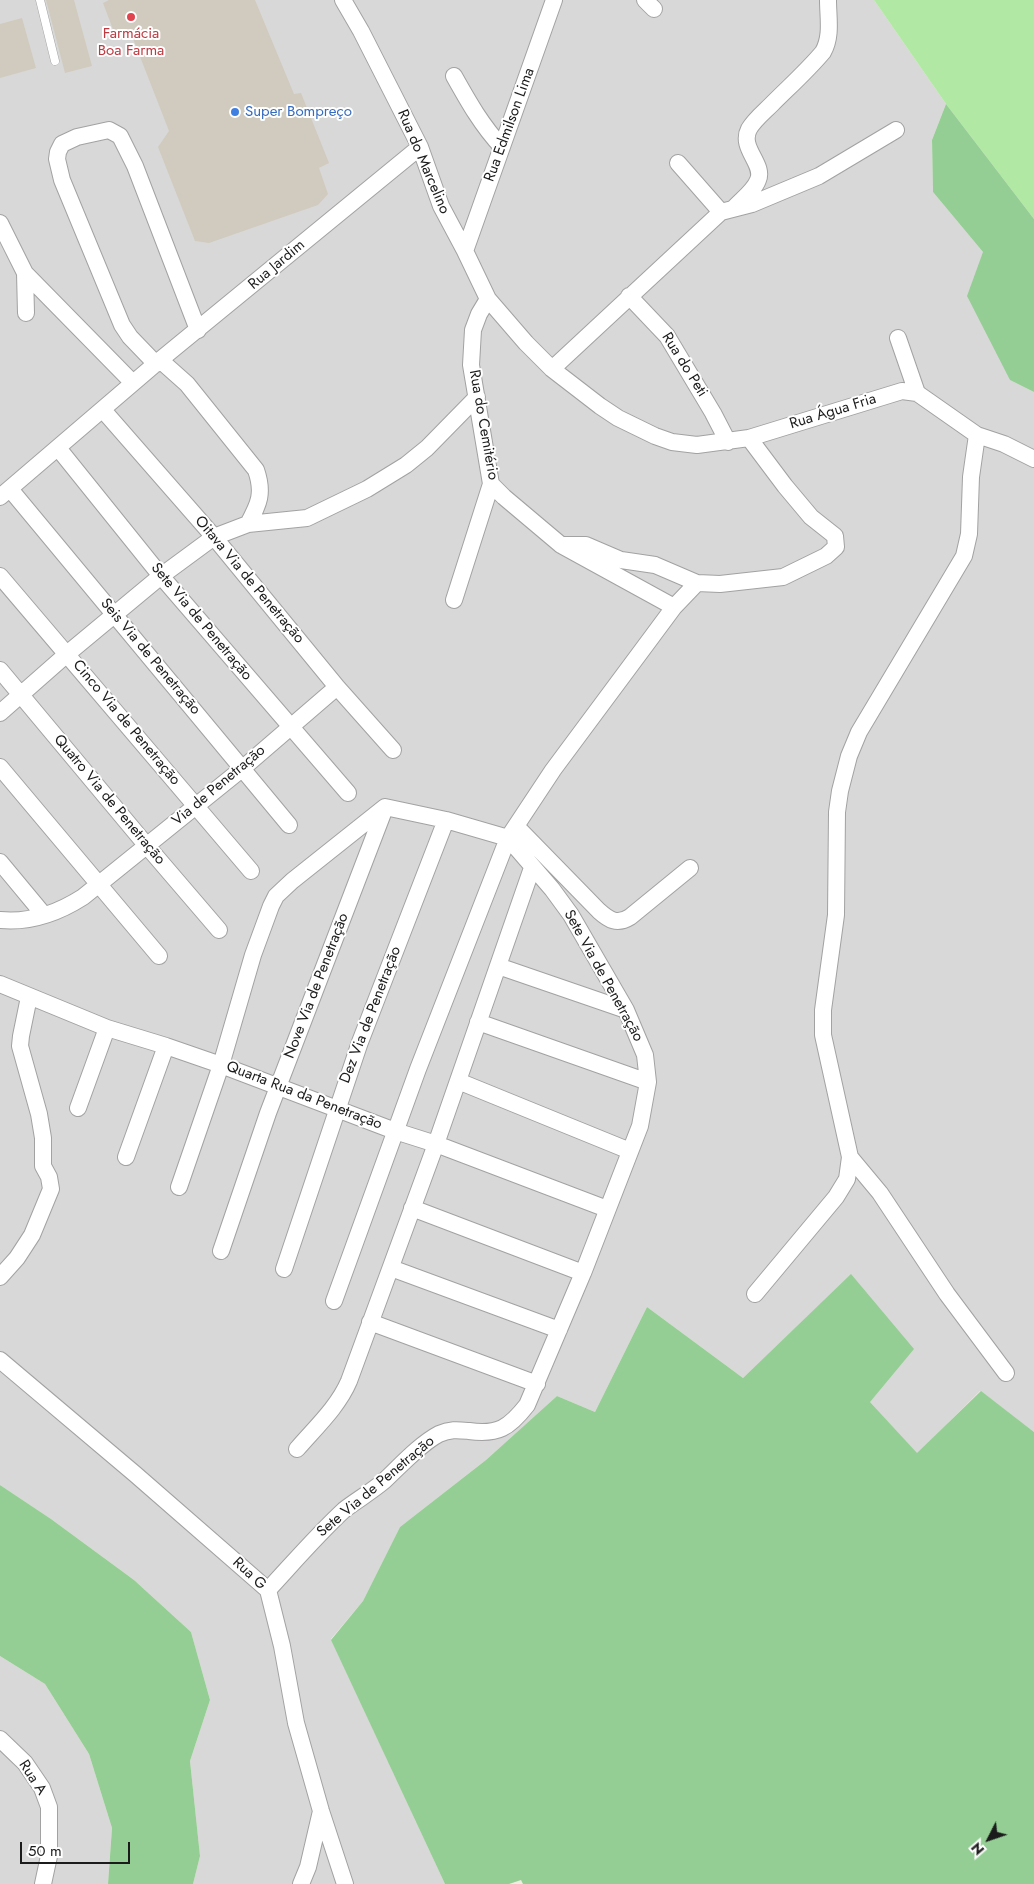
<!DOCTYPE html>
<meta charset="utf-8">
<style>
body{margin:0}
#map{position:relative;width:1034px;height:1884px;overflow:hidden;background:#edede0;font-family:Jost,sans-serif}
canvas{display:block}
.north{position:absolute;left:964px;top:1814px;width:50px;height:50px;-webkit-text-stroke:4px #fff;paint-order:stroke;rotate:229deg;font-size:14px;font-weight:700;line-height:20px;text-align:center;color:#1b1b1b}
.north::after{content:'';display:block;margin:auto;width:18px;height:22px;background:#1b1b1b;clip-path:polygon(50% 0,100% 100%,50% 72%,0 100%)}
.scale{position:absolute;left:20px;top:1842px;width:110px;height:22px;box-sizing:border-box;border:2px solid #1b1b1b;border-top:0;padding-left:6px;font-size:15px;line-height:18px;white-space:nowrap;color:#1b1b1b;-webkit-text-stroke:4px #fff;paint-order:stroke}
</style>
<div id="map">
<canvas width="1034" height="1884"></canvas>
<div class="north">N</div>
<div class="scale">50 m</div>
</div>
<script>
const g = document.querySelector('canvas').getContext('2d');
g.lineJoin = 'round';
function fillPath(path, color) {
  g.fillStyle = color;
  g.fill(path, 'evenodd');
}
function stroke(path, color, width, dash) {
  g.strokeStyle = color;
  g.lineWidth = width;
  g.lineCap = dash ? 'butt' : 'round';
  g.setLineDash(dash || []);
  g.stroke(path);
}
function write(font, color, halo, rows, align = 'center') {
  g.font = font + ' Jost,sans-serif';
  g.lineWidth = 4;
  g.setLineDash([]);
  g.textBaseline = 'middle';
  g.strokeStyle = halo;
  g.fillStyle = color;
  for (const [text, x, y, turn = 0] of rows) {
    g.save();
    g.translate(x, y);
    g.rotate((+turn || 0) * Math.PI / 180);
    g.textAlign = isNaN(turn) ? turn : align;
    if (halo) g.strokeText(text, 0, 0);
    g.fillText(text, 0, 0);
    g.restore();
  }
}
fillPath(new Path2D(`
 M 0,0 L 874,0 L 946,104 L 932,140 L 933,192 L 983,252 L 1010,380 L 1034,392 L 1034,1432 L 980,1391 L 917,1454 L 870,1402 L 851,1275 L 743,1378 L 647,1307 L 595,1412 L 557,1396 L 486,1460 L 400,1527 L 363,1601 L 331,1639 L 445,1884 L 193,1884 L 200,1856 L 190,1761 L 210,1700 L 191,1632 L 134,1580 L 51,1519 L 0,1485 Z
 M 0,1656 L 45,1684 L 89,1754 L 112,1828 L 108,1884 L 0,1884 Z`), '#d9d8d8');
fillPath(new Path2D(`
 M 874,0 L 1034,0 L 1034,219 L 946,104 Z`), '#b1e9a4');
fillPath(new Path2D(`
 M 946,104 L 1034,219 L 1034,392 L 1010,380 L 967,296 L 983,252 L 933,192 L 932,140 Z
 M 851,1274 L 914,1349 L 870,1402 L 917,1453 L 981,1391 L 1034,1432 L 1034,1884 L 523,1884 L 521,1880 L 509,1884 L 445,1884 L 331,1640 L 363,1601 L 400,1527 L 486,1460 L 557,1396 L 595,1412 L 647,1307 L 743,1378 Z
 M 0,1485 L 51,1519 L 134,1580 L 191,1632 L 210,1700 L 190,1761 L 200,1856 L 193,1884 L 108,1884 L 112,1828 L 89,1754 L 45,1684 L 0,1656 Z`), '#94ce94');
fillPath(new Path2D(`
 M 46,0 L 74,0 L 92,66 L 65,73 Z
 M 109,0 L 255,0 L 294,94 L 301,93 L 329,163 L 319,168 L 328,194 L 318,205 L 209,243 L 195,241 L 158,147 L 169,131 L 132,36 L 117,40 L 103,3 Z
 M 22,18 L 36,68 L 0,78 L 0,24 Z`), '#d0cbbe');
const lane = new Path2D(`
 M 40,0 L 55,61`);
const street = new Path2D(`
 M 343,0 L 361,31 L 420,147 L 441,206 L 465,251 L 488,299 L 526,343 L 552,369 L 600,406 L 618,418 L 655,436 L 672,442 L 697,445 L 749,438 L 902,391 L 917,393 L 898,338
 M 645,0 L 654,9
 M 454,76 C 468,101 482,126 502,147
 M 678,163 L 721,212
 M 733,209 C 741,200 754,191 758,180 C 765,164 739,148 749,129 C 754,120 764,112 772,104 C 789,87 807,71 823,52 C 832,36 828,18 828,0
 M 0,223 L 25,273 L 26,313
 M 465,251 L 554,0
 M 25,273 L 133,383
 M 629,296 L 667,336 L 713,413 L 728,442
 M 488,299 L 479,314 L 473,330 L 471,365 L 491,484 L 504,497 L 561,545 L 674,607
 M 160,360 L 187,384 L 256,470 C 264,493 259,504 248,524
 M 156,364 L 130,337 L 122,325 L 62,180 L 57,159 L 58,152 L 62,144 L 77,137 L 109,130 L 120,136 L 135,166 L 198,330
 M 552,369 L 721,212 L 752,204 L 819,176 L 896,130
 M 917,393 L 977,435 L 1004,444 L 1034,459
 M 103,410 L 214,537 L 337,687 L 393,750
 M 58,448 L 161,576 L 348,793
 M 10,489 L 289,825
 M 0,497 L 160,360 L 420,147
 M 561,545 L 586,545 L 621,560 L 655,565 L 697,583 L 720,584 L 783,577 L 826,556 L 836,547 L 835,536 L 811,517 L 785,486 L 749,438
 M 0,576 L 251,871
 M 454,600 L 491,484
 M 0,670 L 147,846 L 219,930
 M 0,713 L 67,654 L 161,576 L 214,537 L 248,524 L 307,518 L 367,489 L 406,465 L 427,448 L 477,397
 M 0,767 L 159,956
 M 516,826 L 599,911 C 609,920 617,925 630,917 L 690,868
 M 0,862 L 44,915
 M 0,920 C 30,923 58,913 83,897 L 243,768 L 337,687
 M 498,966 L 626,1010
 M 0,984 L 107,1028 L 166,1046 L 221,1065 L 395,1131 L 436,1144 L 607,1209
 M 478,1022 L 648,1082
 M 458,1081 L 630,1151
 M 78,1108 L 107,1028
 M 126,1157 L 166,1046
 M 850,1157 L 880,1193 L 947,1294 L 1006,1373
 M 179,1187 L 221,1065 L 253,955 L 271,906 L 276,896 L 292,881 L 385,807 L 446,820 L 508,838 L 552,889 L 571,915 L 626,1010 L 645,1055 L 648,1082 L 640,1126 L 583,1273 L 527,1405 C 509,1428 498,1435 469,1431 C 458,1430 450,1429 439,1434 C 420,1444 400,1466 384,1481 C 371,1492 357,1500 344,1510 C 317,1535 293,1563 268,1590
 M 412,1208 L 583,1273
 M 221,1251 L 268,1113 L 385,808
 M 391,1268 L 559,1330
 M 284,1269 L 360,1042 L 446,820
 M 0,1277 L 17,1258 L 32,1235 L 51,1189 L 49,1177 L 43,1166 L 43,1138 L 39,1114 L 20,1046 L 21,1036 L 29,997
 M 755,1294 L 836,1197 L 847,1179 L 850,1157 L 823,1035 L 823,1010 L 836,915 L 837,812 L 840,791 L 849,756 L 859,732 L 964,556 L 969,534 L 971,477 L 977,435
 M 334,1301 L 418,1069 L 508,838 L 553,770 L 654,634 L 674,607 L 697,583
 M 370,1322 L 537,1384
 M 0,1360 L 135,1474 L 268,1590 L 282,1646 L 296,1723 L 321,1811 L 345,1884
 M 297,1449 C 315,1428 338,1407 349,1381 L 436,1144 L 532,868
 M 0,1739 L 25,1763 L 42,1788 L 49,1807 L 49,1856 L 43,1884
 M 301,1884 L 308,1867 L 321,1811`);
stroke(lane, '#a2a2a2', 9);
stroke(street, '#a2a2a2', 18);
stroke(lane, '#fff', 8);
stroke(street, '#fff', 16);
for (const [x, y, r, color] of [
 [131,17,5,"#e0444e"],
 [235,112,5,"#3f7fe0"]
]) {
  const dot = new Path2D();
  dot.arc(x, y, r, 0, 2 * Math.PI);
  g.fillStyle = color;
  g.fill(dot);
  stroke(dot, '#fff', 2);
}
write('15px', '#be3a42', '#fff', [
 ["Farmácia",131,34],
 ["Boa Farma",131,51]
]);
write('15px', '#366cbe', '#fff', [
 ["Super Bompreço",245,112]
], 'left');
write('15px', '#1b1b1b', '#fff', [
 ["Rua Edmilson Lima",510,125,-70],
 ["Rua do Marcelino",423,162,67],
 ["Rua Jardim",277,265,-40],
 ["Rua do Peti",684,365,58],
 ["Rua Água Fria",833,412,-17],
 ["Rua do Cemitério",483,425,80],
 ["Oitava Via de Penetração",249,580,50],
 ["Sete Via de Penetração",201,622,50],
 ["Seis Via de Penetração",150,657,50],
 ["Cinco Via de Penetração",126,723,50],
 ["Via de Penetração",219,786,-40],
 ["Quatro Via de Penetração",109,800,50],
 ["Sete Via de Penetração",603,976,61],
 ["Nove Via de Penetração",317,986,-69],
 ["Dez Via de Penetração",371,1015,-69],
 ["Quarta Rua da Penetração",304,1096,21],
 ["Sete Via de Penetração",376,1487,-40],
 ["Rua G",249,1574,43],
 ["Rua A",32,1778,57]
]);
</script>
